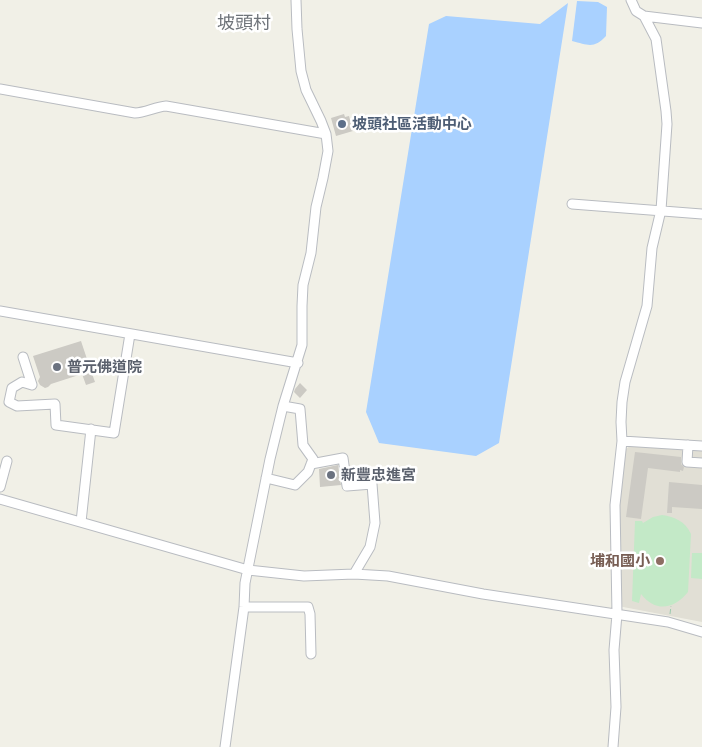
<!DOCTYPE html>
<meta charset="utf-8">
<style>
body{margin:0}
canvas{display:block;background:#f1f0e7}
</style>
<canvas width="702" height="747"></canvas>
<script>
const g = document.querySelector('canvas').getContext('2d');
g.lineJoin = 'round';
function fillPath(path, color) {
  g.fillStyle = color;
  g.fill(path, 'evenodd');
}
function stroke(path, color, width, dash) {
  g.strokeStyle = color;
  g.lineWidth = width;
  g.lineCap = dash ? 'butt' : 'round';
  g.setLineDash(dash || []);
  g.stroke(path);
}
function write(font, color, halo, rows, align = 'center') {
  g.font = font + ' Mulish,"Noto Sans TC",sans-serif';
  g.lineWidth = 5;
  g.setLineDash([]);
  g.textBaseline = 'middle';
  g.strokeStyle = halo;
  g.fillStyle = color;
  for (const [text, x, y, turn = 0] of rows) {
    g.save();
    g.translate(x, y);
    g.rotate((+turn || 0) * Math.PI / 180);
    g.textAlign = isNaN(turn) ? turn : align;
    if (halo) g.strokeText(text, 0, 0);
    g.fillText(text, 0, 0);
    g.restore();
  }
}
fillPath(new Path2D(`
 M 631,445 L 702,451 L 702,622 L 618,606 L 619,516 L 624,451 Z`), '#e1dfd5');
fillPath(new Path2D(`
 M 662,515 C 675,517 685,521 691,534 L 688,592 C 674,609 656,613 641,594 L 639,603 L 632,601 L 635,521 L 642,521 L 643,523 L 653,517 Z
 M 692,553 L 702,553 L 702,579 L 691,578 Z`), '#c3e9c7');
fillPath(new Path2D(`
 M 577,1 L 598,2 L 607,7 L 606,36 C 594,49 588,45 572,41 Z
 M 568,3 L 499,443 L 476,456 L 379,443 L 366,412 L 429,24 L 446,16 L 540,24 Z`), '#a9d1ff');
fillPath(new Path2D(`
 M 344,114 L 345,117 L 349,116 L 353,131 L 336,136 L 331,118 Z
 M 81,341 L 88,362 L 93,364 L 91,371 L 95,382 L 86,385 L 82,374 L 51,384 L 48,387 L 45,388 L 40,385 L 38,381 L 40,377 L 33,356 Z
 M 300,383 L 307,390 L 300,398 L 294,392 L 295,389 Z
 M 635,452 L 681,457 L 681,464 L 684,467 L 683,471 L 680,470 L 680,472 L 648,468 L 641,519 L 626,517 Z
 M 338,465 L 341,485 L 320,487 L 319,469 Z
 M 669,482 L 702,485 L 702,509 L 672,507 L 672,513 L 667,513 Z`), '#cccac4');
const minor = new Path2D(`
 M 644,16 L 702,23
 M 0,89 L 135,113 C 145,113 155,107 166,106 L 326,134
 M 572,204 L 702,214
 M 0,311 L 298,363
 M 23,357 L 32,385 L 22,382 L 12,388 L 9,402 L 17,406 L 55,404 L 56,425 L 114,433 L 130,334
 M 622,441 L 702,446
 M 688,445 L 687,462 L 702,463
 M 311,464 L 343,458 L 347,486 L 372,484 L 375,523 L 370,547 L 354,574
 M 266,478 L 295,485 L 308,472 L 313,459 L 303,445 L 300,409 L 283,406
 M 0,487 L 7,461
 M 0,499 L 248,570 L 304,576 L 354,574 L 388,576 L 483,594 L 668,622 L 702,632
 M 81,522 L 91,429
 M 244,607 L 308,607 L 310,614 L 311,654
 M 225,747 L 244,607 L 245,583 L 270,459 L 283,406 L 302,345 L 302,306 L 303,285 L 311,253 L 316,207 L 323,178 L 328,151 L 326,134 L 321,121 L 306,90 L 301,71 L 297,29 L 296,0
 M 613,747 L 616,707 L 614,650 L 617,614 L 615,505 L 622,441 L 621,422 L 622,402 L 625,382 L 647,306 L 652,248 L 661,210 L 667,124 L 666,111 L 656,39 L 644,16 L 636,11 L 631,0`);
stroke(minor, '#b9bcc1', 11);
stroke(new Path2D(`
 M 670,614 L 671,606`), '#9ccaae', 1, [5, 2.5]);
stroke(minor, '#fff', 9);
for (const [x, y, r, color] of [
 [342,124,5,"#5c6f8a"],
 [57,367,5,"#6b7280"],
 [331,475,5,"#6b7280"],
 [660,561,5,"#8d6e63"]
]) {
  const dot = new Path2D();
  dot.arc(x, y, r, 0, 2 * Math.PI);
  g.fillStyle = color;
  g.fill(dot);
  stroke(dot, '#fff', 2);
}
write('bold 15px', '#4e5e75', '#fff', [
 ["坡頭社區活動中心",352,124]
], 'left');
write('bold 15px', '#5b616d', '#fff', [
 ["普元佛道院",67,367],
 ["新豐忠進宮",341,475]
], 'left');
write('bold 15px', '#785e54', '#fff', [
 ["埔和國小",650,561]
], 'right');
write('18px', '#6f747a', '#fff', [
 ["坡頭村",244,24]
]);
</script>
